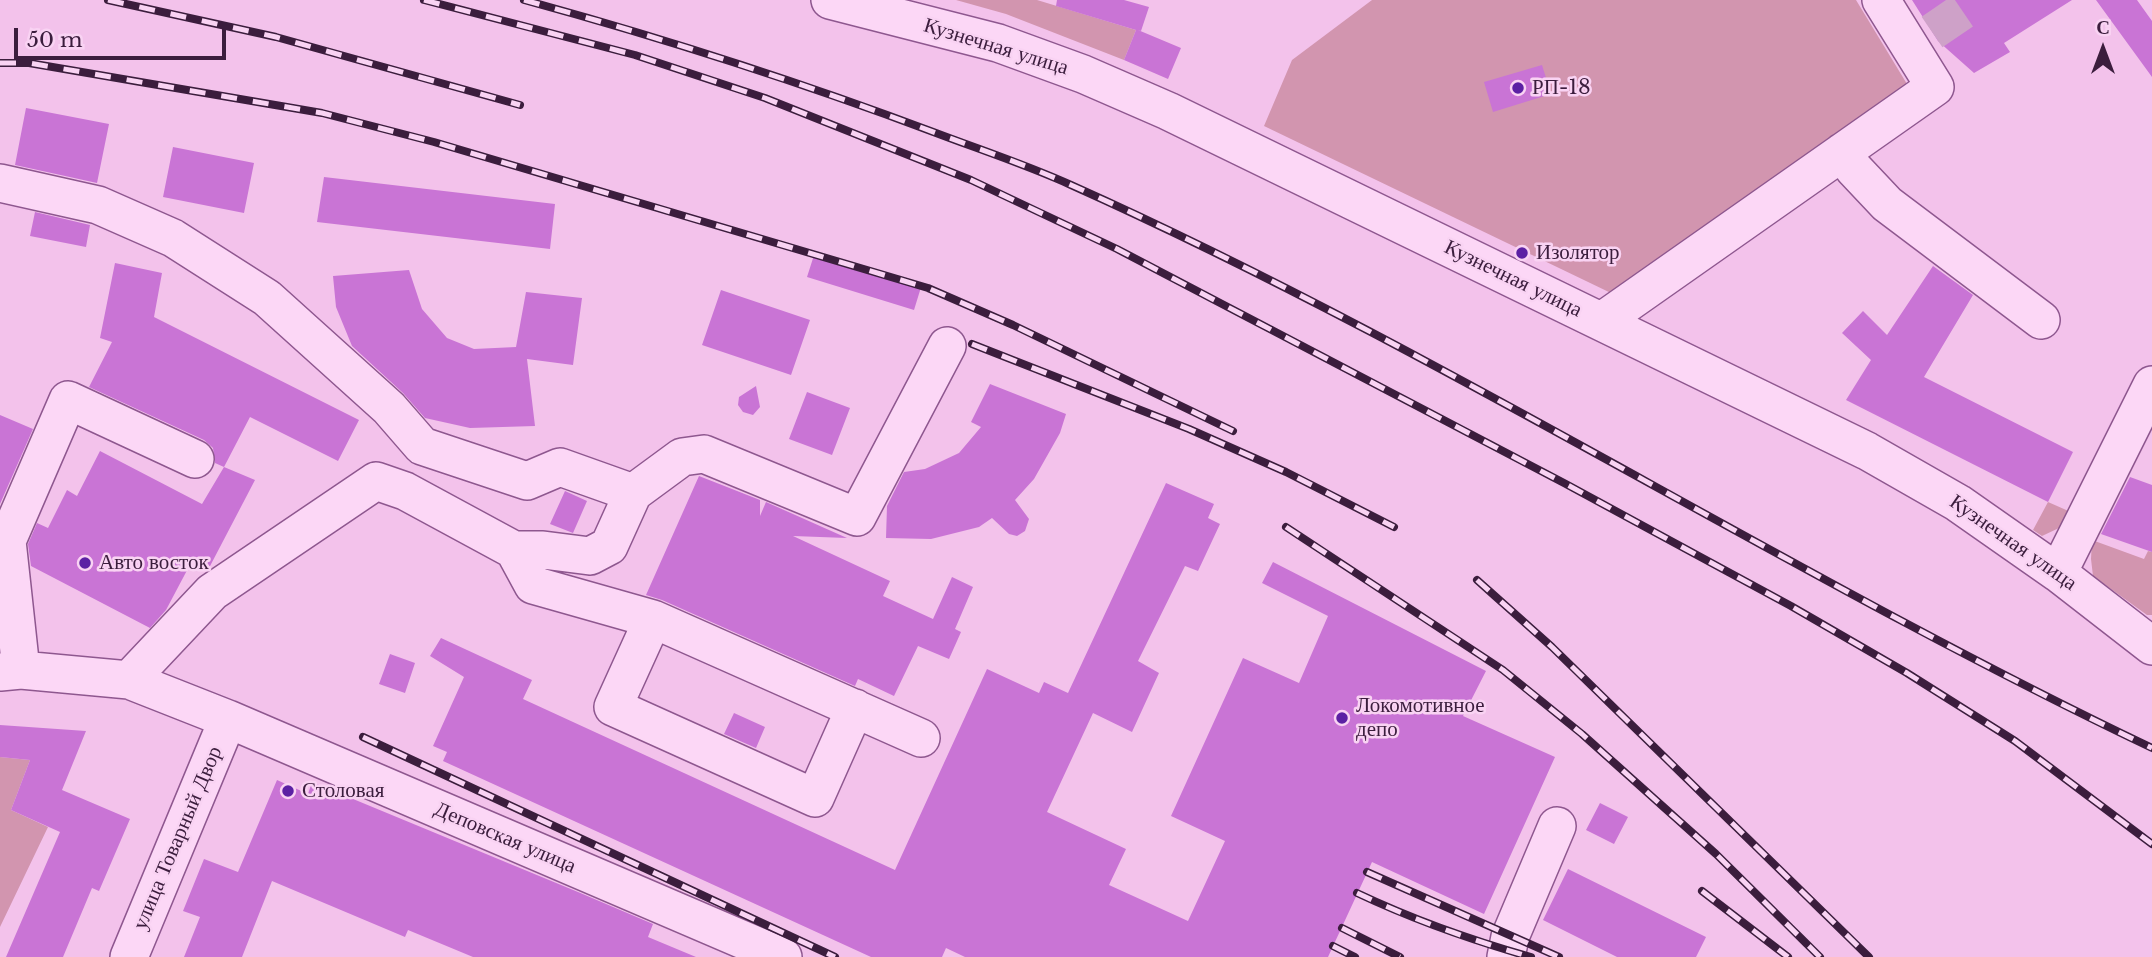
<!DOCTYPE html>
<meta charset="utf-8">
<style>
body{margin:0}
#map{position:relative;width:2152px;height:957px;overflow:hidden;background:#f3c2eb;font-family:"Libre Baskerville",serif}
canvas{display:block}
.north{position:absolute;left:2068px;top:14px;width:70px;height:70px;-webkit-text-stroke:5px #f9d3f3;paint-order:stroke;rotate:0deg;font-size:19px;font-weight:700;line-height:28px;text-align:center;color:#3b1d3d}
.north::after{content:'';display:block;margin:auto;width:24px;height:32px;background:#3b1d3d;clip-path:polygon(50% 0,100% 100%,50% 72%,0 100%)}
.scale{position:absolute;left:14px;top:28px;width:212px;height:32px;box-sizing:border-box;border:4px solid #3b1d3d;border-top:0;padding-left:9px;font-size:21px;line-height:24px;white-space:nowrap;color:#3b1d3d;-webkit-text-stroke:5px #f9d3f3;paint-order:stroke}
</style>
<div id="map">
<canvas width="2152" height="957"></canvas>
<div class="north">С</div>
<div class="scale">50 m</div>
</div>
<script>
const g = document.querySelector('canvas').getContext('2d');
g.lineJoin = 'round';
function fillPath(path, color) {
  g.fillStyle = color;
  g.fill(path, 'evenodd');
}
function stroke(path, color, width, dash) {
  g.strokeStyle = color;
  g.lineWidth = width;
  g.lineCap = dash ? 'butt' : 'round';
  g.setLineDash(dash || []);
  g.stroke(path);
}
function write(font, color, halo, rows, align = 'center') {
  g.font = font + ' "Libre Baskerville",serif';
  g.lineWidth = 5;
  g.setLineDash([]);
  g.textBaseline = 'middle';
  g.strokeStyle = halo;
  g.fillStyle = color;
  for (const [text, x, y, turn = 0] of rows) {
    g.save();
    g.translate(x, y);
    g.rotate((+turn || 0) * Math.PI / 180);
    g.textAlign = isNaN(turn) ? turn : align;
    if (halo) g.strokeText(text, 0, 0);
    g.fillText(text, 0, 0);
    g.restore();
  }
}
fillPath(new Path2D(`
 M 956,0 L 1037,0 L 1136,30 L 1124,60 L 1006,14 Z
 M 1372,0 L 1856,0 L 1907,84 L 1613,294 L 1264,126 L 1292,60 Z
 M 2048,502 L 2073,513 L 2059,528 L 2042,536 L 2033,530 Z
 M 2092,540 L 2144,559 L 2148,551 L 2152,552 L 2152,615 L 2147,615 L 2093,576 L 2091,559 Z
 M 0,757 L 30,760 L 11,810 L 48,827 L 0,927 Z`), '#d295af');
fillPath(new Path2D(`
 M 1057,0 L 1124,0 L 1149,7 L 1141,31 L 1138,30 L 1181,48 L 1168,79 L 1124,60 L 1136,30 L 1056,6 Z
 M 1912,0 L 2072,0 L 2004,43 L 2010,52 L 1974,73 L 1938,41 Z
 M 2096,0 L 2137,0 L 2152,21 L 2152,77 Z
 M 1542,65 L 1551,94 L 1493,112 L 1484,82 Z
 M 26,108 L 109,124 L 97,183 L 15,165 Z
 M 173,147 L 254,163 L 244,213 L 163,197 Z
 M 324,177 L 555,204 L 550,249 L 317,222 Z
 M 35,212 L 90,225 L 86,247 L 30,236 Z
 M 815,252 L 922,284 L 914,310 L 807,277 Z
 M 115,263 L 162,273 L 154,317 L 359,420 L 338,461 L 250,417 L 224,467 L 215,463 L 213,448 L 204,440 L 89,387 L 112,342 L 100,338 Z
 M 1933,266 L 1973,295 L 1924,377 L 2073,452 L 2048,502 L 1846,400 L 1871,360 L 1842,333 L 1863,311 L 1887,335 Z
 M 409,270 L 422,309 L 447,338 L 474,349 L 516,347 L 526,292 L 582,298 L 573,365 L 527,359 L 535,426 L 470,428 L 425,418 L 403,393 L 352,346 L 336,307 L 333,276 Z
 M 721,290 L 810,320 L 791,375 L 702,345 Z
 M 990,384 L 1066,414 L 1060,433 L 1034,479 L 1015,500 L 1029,519 L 1025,531 L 1017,536 L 1009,534 L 992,518 L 979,527 L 931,539 L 886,538 L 887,506 L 904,472 L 925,469 L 959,453 L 981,427 L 971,422 Z
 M 756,386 L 760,407 L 753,415 L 743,412 L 738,405 L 739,397 Z
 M 807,392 L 850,408 L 832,455 L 789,439 Z
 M 0,415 L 33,429 L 0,504 Z
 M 100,451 L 202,504 L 224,467 L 255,480 L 209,568 L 193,559 L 166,610 L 150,628 L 31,566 L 28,544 L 37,523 L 48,528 L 67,490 L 77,496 Z
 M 699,476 L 760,500 L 760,516 L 766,502 L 847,538 L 793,536 L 890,581 L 883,596 L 933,619 L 952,577 L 973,587 L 955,629 L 961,632 L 949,659 L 918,646 L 894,696 L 858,679 L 855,686 L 662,600 L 646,595 Z
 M 2130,477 L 2152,485 L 2152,552 L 2101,534 Z
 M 1166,483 L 1214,504 L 1208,518 L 1220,524 L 1198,571 L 1185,566 L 1138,661 L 1159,673 L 1132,732 L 1093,713 L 1047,812 L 1126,849 L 1109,885 L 1188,921 L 1225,841 L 1171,816 L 1243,658 L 1299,683 L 1328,616 L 1262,583 L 1273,562 L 1486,671 L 1463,716 L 1555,757 L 1484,914 L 1372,862 L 1328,957 L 965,957 L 946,948 L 942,957 L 871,957 L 443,761 L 447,752 L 433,746 L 464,677 L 430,656 L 441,638 L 532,680 L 523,699 L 895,870 L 987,669 L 1039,693 L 1044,682 L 1068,693 Z
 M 565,491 L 587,501 L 573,533 L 550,524 Z
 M 390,654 L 415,663 L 405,693 L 379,684 Z
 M 734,713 L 765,727 L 756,748 L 724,734 Z
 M 0,725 L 86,731 L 62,790 L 130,819 L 99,891 L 92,888 L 63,957 L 6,957 L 60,832 L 11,810 L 30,760 L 0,757 Z
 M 277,780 L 308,794 L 312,782 L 578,892 L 653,924 L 648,937 L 696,957 L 473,957 L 408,930 L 405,937 L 272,881 L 242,957 L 184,957 L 200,917 L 183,911 L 204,859 L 238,872 Z
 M 1600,803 L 1628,817 L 1614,844 L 1586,830 Z
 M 1568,869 L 1706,937 L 1696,957 L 1617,957 L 1543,920 Z`), '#c974d5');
stroke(new Path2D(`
 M 1932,32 L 1973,4 L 1976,0`), '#cea1c8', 37, [37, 18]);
const minor = new Path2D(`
 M 830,0 L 998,43 L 1083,74 L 1168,111 L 1867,451 L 1958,503 L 2058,573 L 2152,646
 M 1842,152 L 1854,169 L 1887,204 L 2041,320
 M 0,183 L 98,205 L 173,238 L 267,298 L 389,408 L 422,446 L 527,481 L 560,467 L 633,493
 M 1602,321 L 1935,87 L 1881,0
 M 514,550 L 543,550 L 590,556 L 609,546 L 633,493 L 682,457 L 704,454 L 857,517 L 947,346
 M 2058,573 L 2152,385
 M 653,619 L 613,707 L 815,798 L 855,708
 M 21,670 L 7,541 L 68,400 L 195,459
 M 0,672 L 21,670 L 129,680 L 228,719 L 783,957
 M 129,680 L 212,592 L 376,481 L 405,491 L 514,550 L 533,585 L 653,619 L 921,738
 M 129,957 L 228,719
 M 1506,957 L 1510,937 L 1557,826`);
stroke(minor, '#8e578f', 40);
stroke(minor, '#fcd7f6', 37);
const rail = new Path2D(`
 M 108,0 L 276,37 L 520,105
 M 424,0 L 635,55 L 765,98 L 971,180 L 1117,249 L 1564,483 L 1791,606 L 1907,673 L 2015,741 L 2152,844
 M 524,0 C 663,38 800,82 936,133 C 981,150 1027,165 1071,185 C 1442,351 1785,573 2152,748
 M 0,63 L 29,63 L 322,113 L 434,142 L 928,288 L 1013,325 L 1233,431
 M 972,344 L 1189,429 L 1286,472 L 1394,527
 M 1286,527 L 1503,670 L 1582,734 L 1716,854 L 1820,957
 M 1477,580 L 1552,647 L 1869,957
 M 363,737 L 835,957
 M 1367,872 L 1559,957
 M 1702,891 L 1788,957
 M 1357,893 C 1414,920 1471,940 1531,957
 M 1342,928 L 1400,957
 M 1333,946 L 1355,957`);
stroke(rail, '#3b1d3d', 8);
stroke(rail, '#f9d3f3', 5, [16]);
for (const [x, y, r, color] of [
 [1518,88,7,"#5c20a4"],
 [1522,253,7,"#5c20a4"],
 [85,563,7,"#5c20a4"],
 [1342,718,7,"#5c20a4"],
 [288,791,7,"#5c20a4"]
]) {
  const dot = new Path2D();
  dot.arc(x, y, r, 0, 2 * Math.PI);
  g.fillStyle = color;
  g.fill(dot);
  stroke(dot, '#f9d3f3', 2.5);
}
write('21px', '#3b1d3d', '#f9d3f3', [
 ["Кузнечная улица",996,47,17],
 ["Кузнечная улица",1513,279,26],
 ["Кузнечная улица",2013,543,35],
 ["улица Товарный Двор",178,838,-67],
 ["Деповская улица",505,838,23]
]);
write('21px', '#3b1d3d', '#f9d3f3', [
 ["РП-18",1532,88],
 ["Изолятор",1536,253],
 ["Авто восток",99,563],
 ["Локомотивное",1356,706],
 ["депо",1356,730],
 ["Столовая",302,791]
], 'left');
</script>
